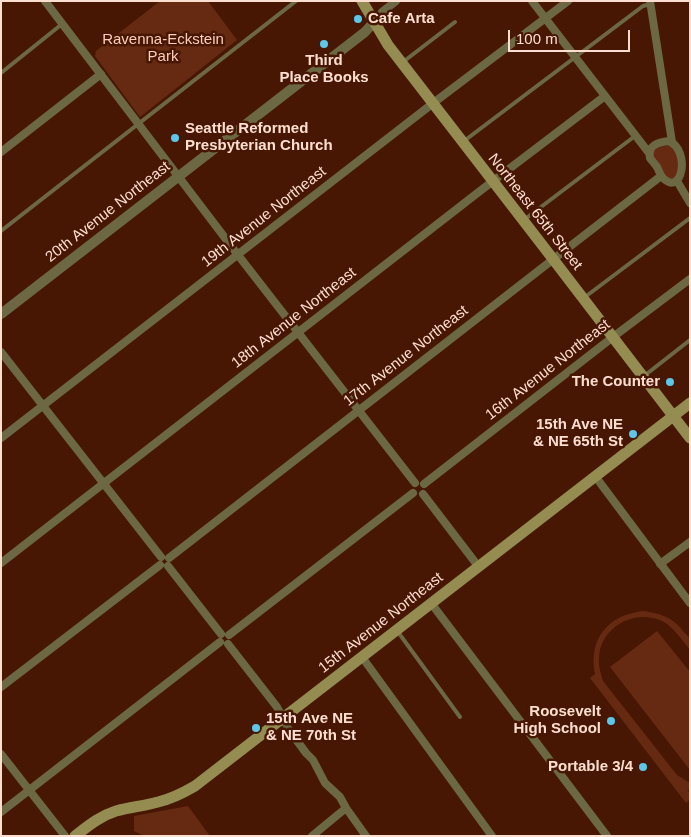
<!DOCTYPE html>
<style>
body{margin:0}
#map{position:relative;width:691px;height:837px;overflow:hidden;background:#471703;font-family:Helvetica,sans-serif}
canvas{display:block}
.frame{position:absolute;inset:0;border:2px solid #ffded2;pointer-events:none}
.scale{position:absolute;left:508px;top:30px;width:122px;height:22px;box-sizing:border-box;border:2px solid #ffded2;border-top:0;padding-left:6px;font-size:15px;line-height:18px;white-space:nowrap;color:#ffded2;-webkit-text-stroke:4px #471703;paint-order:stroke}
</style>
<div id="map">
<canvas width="691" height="837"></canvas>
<div class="frame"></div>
<div class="scale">100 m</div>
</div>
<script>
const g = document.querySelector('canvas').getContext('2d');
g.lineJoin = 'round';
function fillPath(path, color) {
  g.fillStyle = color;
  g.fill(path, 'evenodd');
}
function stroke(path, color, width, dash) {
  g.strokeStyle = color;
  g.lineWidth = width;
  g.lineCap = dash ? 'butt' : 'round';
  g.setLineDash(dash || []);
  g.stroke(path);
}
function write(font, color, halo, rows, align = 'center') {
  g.font = font + ' Helvetica,sans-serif';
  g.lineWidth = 5;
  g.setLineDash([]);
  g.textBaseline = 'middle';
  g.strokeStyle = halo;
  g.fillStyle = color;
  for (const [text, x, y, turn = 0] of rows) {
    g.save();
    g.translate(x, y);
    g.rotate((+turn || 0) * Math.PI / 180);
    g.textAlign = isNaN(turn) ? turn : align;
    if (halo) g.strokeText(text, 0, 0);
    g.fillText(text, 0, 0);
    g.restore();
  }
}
fillPath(new Path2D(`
 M 160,1 L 208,1 L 237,40 L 140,117 L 95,56 L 96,51 Z
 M 667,145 L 672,146 C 674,149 678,154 679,158 C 680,165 678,175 673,179 L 667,178 L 653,158 L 653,151 L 657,148 Z
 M 643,611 C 660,613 674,618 684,632 C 686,634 688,636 689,638 C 691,641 690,647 690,650 C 683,641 676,631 667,624 C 640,606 600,625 599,658 C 598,666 601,673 603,681 L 677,775 L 690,783 L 690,790 L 687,790 L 690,793 L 690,800 L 686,803 L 590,678 L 595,674 C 588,639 608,615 643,611 Z
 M 657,631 L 690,672 L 690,770 L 610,667 Z
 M 188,806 L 210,836 L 144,836 L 134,831 L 134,816 Z`), '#662a12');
stroke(new Path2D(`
 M 403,62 L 455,22
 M 1,73 L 62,24
 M 464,141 L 643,6 L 651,4
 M 525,219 L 635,136
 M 1,231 L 296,1
 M 585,297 L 690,218
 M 644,376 L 690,340
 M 398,632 L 460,717`), '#6d6844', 4);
stroke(new Path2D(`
 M 45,1 L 238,255 L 415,483
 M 532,1 L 649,153
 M 650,1 L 672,142
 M 374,22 L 382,12 L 396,1
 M 669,141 C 691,151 682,197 663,178 C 660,175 659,171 657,167 C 655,164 652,161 650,158 C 647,145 659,142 669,141 Z
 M 1,152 L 101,74
 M 677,181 L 690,203
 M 1,352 L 161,557
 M 1,438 L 432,104 L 568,1
 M 595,476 L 690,603
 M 424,484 L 613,337 L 690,279
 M 423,494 L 478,566
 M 169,558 L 542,268 L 661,176
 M 1,563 L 480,191 L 605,96
 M 660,564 L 690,542
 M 168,566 L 221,634
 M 431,603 L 607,836
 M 229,635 L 413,493
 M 228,644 L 277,707 L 289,730 L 306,753 L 313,760 L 325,783 L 340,797 L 346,808 L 366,836
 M 362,657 L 492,836
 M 1,687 L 160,565
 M 1,754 L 65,836
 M 1,812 L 220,642
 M 312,836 L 346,808`), '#6d6844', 8);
stroke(new Path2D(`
 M 1,314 L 365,32 L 374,22`), '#6d6844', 10);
stroke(new Path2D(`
 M 362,1 L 388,45 L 553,259 L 690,438
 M 75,836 C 88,826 100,816 116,811 C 130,807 144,806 158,802 C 171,799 183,793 195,786 L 690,403`), '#948c51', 11);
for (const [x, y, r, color] of [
 [358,19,5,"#5cc7e8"],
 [324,44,5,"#5cc7e8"],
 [175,138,5,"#5cc7e8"],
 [670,382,5,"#5cc7e8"],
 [633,434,5,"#5cc7e8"],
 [611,721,5,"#5cc7e8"],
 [256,728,5,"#5cc7e8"],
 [643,767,5,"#5cc7e8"]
]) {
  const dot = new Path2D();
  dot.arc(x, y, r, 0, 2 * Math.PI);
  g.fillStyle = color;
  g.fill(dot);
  stroke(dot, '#471703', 2);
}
write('bold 15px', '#ffded2', '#471703', [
 ["Cafe Arta",368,19,"left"],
 ["Third",324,61,"center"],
 ["Place Books",324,78,"center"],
 ["Seattle Reformed",185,129,"left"],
 ["Presbyterian Church",185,146,"left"],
 ["The Counter",660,382],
 ["15th Ave NE",623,425],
 ["& NE 65th St",623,442],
 ["Roosevelt",601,712],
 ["High School",601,729],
 ["15th Ave NE",266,719,"left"],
 ["& NE 70th St",266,736,"left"],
 ["Portable 3/4",633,767]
], 'right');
write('15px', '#fdcdbc', '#471703', [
 ["Ravenna-Eckstein",163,40],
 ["Park",163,57]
]);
write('15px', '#ffded2', '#471703', [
 ["20th Avenue Northeast",108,212,-38],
 ["Northeast 65th Street",535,212,52],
 ["19th Avenue Northeast",264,217,-38],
 ["18th Avenue Northeast",294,318,-38],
 ["17th Avenue Northeast",406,356,-38],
 ["16th Avenue Northeast",548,370,-38],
 ["15th Avenue Northeast",381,623,-38]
]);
</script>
